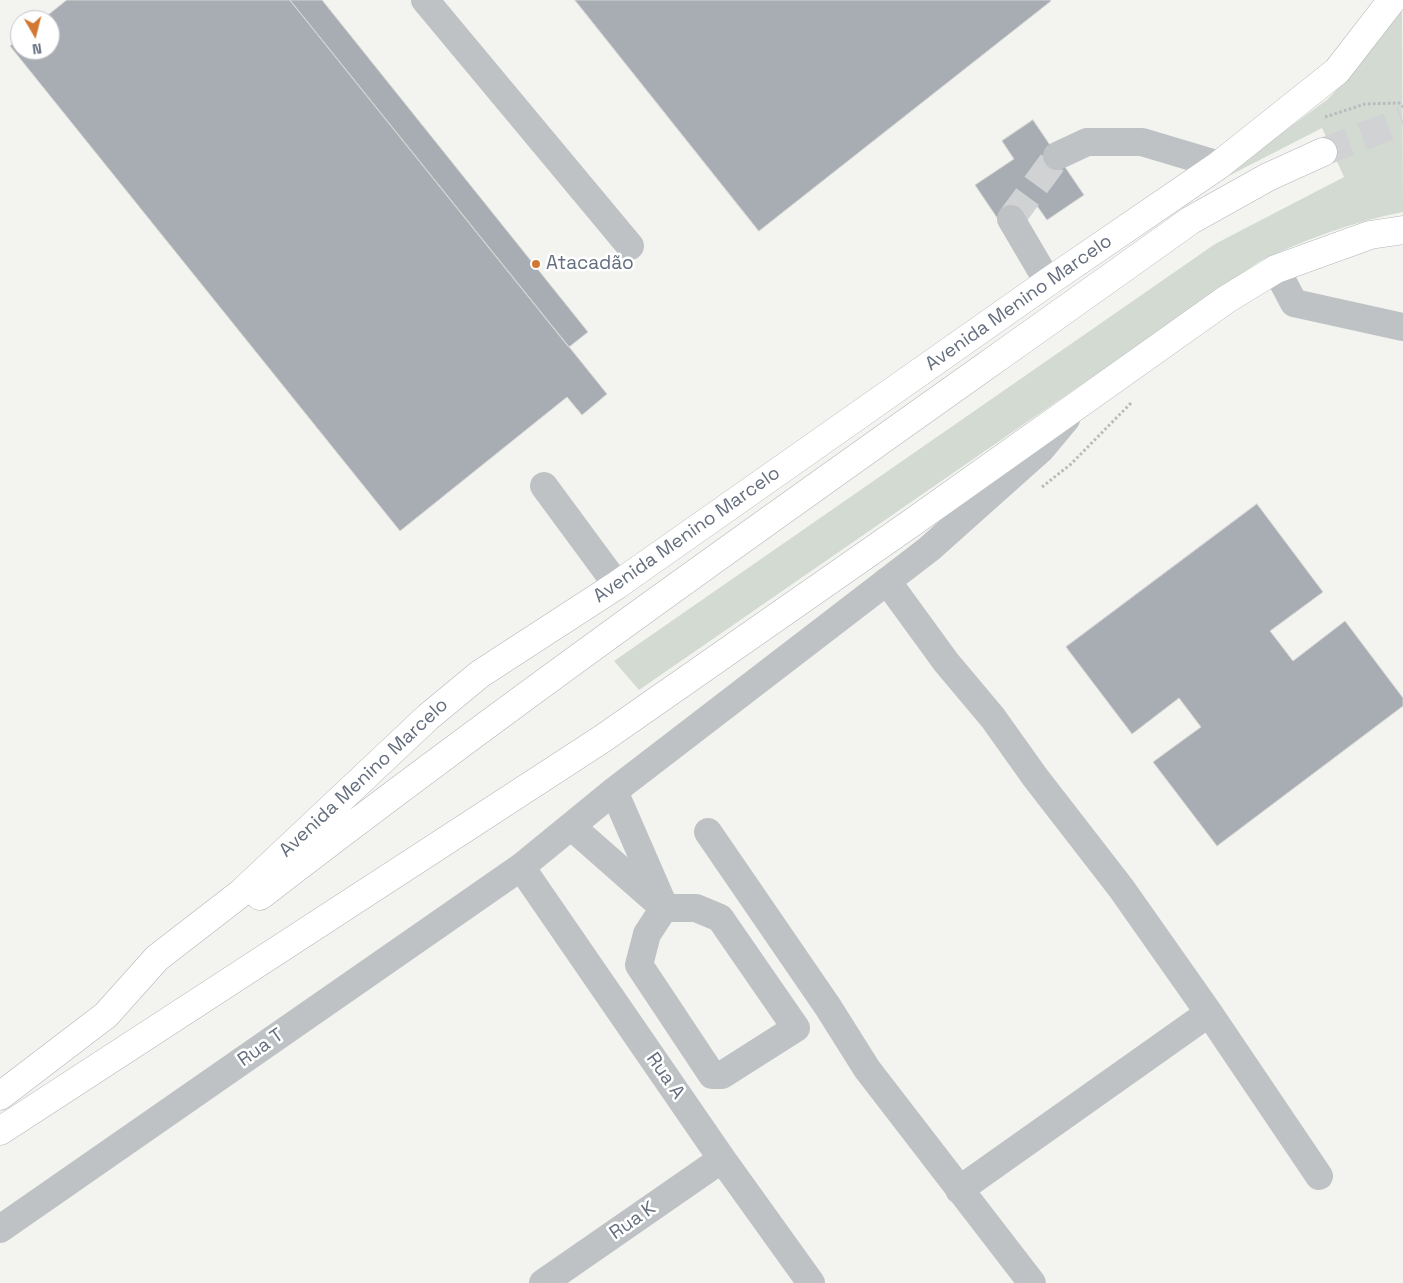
<!DOCTYPE html>
<meta charset="utf-8">
<style>
body{margin:0}
#map{position:relative;width:1403px;height:1283px;overflow:hidden;background:#f3f4f0;font-family:"Space Grotesk",sans-serif}
canvas{display:block}
.north{position:absolute;left:10px;top:10px;width:50px;height:50px;box-sizing:border-box;background:#fff;border:1px solid #c1c5cb;border-radius:50%;rotate:172deg;font-size:14px;font-weight:700;line-height:20px;text-align:center;color:#656e7e}
.north::after{content:'';display:block;margin:auto;width:18px;height:22px;background:#d27832;clip-path:polygon(50% 0,100% 100%,50% 72%,0 100%)}
</style>
<div id="map">
<canvas width="1403" height="1283"></canvas>
<div class="north">N</div>
</div>
<script>
const g = document.querySelector('canvas').getContext('2d');
g.lineJoin = 'round';
function fillPath(path, color) {
  g.fillStyle = color;
  g.fill(path, 'evenodd');
}
function stroke(path, color, width, dash) {
  g.strokeStyle = color;
  g.lineWidth = width;
  g.lineCap = dash ? 'butt' : 'round';
  g.setLineDash(dash || []);
  g.stroke(path);
}
function write(font, color, halo, rows, align = 'center') {
  g.font = font + ' "Space Grotesk",sans-serif';
  g.lineWidth = 5;
  g.setLineDash([]);
  g.textBaseline = 'middle';
  g.strokeStyle = halo;
  g.fillStyle = color;
  for (const [text, x, y, turn = 0] of rows) {
    g.save();
    g.translate(x, y);
    g.rotate((+turn || 0) * Math.PI / 180);
    g.textAlign = isNaN(turn) ? turn : align;
    if (halo) g.strokeText(text, 0, 0);
    g.fillText(text, 0, 0);
    g.restore();
  }
}
fillPath(new Path2D(`
 M 1402,4 L 1403,212 C 1353,222 1306,239 1260,261 L 639,690 L 614,661 L 1215,244 L 1344,177 L 1322,128 L 1211,185 L 1328,99 L 1359,66 Z`), '#d3dad2');
const building = new Path2D(`
 M 67,0 L 290,0 L 607,394 L 582,415 L 567,397 L 400,531 L 10,46 L 20,38 L 20,50 L 50,50 L 50,20 L 42,20 Z
 M 290,0 L 322,0 L 588,332 L 569,347 Z
 M 575,0 L 1050,0 L 1051,1 L 759,231 Z
 M 1033,120 L 1084,195 L 1047,220 L 1035,203 L 1002,225 L 975,185 L 1014,159 L 1002,141 Z
 M 1257,504 L 1323,592 L 1270,631 L 1293,661 L 1345,621 L 1403,698 L 1403,706 L 1217,846 L 1153,762 L 1201,727 L 1179,698 L 1132,734 L 1066,647 Z`);
fillPath(building, '#a8adb3');
stroke(building, '#d4d5d3', 1);
stroke(new Path2D(`
 M 1011,219 L 1057,156`), '#d0d2d4', 28, [28, 14]);
stroke(new Path2D(`
 M 1323,152 L 1403,121`), '#d0d2d4', 28, [28, 14]);
const major = new Path2D(`
 M 260,896 C 563,662 879,443 1191,220 L 1268,177 L 1323,152
 M 0,1096 L 106,1015 L 157,958 L 241,893 L 428,717 L 480,674 L 617,585 L 1048,282 L 1219,165 L 1337,71 L 1392,0
 M 0,1131 L 602,739 L 910,524 L 1227,299 L 1276,269 L 1370,235 L 1403,230`);
stroke(major, '#b3b5b9', 29);
stroke(new Path2D(`
 M 1325,117 L 1365,104 L 1399,103 L 1403,107
 M 1042,487 L 1071,464 L 1132,402`), '#b9babd', 3, [2.5, 2.5]);
stroke(new Path2D(`
 M 425,0 L 630,246
 M 1057,156 L 1087,142 L 1142,142 L 1219,165
 M 1011,219 L 1048,282
 M 1276,269 L 1294,303 L 1403,327
 M 544,486 L 617,585
 M 887,581 L 946,662 L 993,718 L 1035,777 L 1121,888 L 1209,1013 L 1319,1176
 M 614,791 L 661,899
 M 572,827 L 664,908 L 696,908 L 720,918 L 796,1028 L 722,1075 L 712,1075 L 639,965 L 647,934 L 664,908
 M 708,832 L 828,1007 L 867,1069 L 1032,1283
 M 521,867 L 722,1159 L 811,1283
 M 959,1190 L 1209,1013
 M 0,1229 L 521,867 L 614,791 L 929,549 L 1041,449 L 1066,419
 M 543,1283 L 722,1159`), '#bfc2c5', 28);
stroke(major, '#fff', 28);
for (const [x, y, r, color] of [
 [536,264,5,"#d27832"]
]) {
  const dot = new Path2D();
  dot.arc(x, y, r, 0, 2 * Math.PI);
  g.fillStyle = color;
  g.fill(dot);
  stroke(dot, '#fff', 2);
}
write('19px', '#656e7e', '#fff', [
 ["Atacadão",546,264]
], 'left');
write('19px', '#656e7e', '#fff', [
 ["Avenida Menino Marcelo",1019,303,-35],
 ["Avenida Menino Marcelo",687,535,-35],
 ["Avenida Menino Marcelo",364,778,-43],
 ["Rua T",261,1048,-35],
 ["Rua A",665,1076,55],
 ["Rua K",633,1221,-35]
]);
</script>
